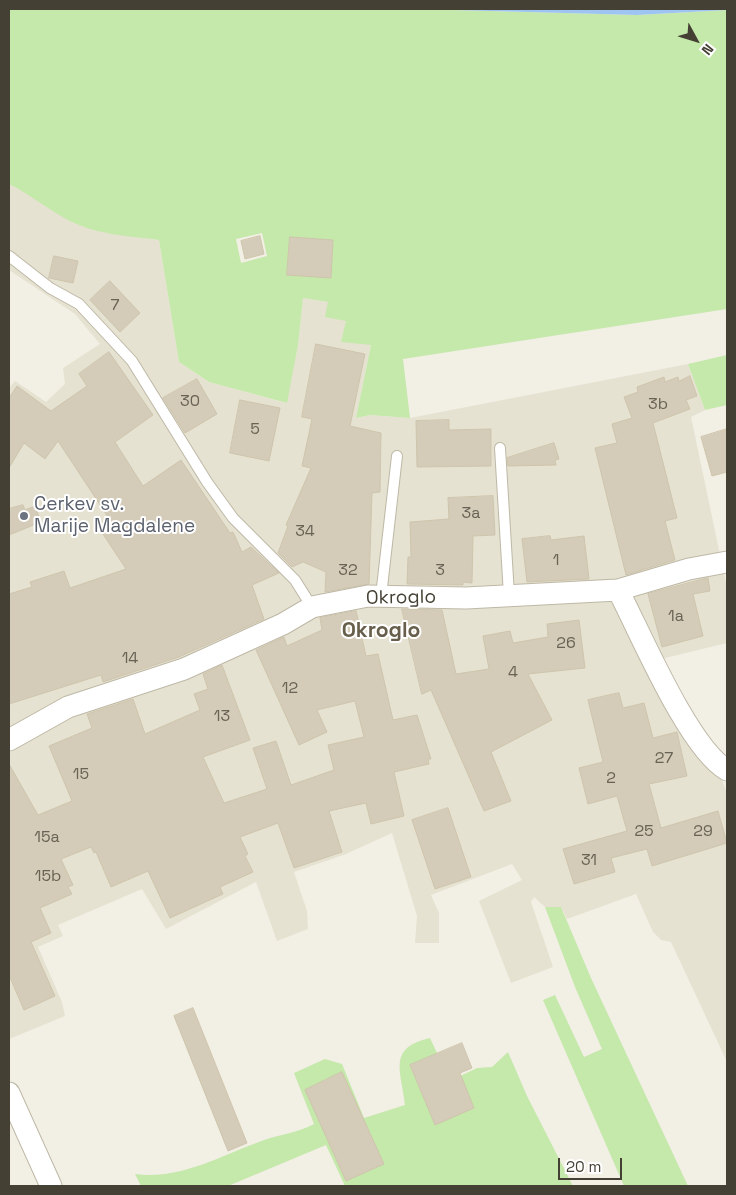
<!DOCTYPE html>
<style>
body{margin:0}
#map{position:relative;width:736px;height:1195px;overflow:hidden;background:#f2efe4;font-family:"Space Grotesk",sans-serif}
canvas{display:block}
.frame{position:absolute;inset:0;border:10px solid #444034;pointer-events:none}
.north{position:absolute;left:671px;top:15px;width:50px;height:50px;-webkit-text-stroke:4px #fff;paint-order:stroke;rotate:129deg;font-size:14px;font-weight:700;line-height:20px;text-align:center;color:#444034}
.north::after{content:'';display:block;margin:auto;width:18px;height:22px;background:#444034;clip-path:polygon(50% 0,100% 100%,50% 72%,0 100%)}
.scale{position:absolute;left:558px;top:1158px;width:64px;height:22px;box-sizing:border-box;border:2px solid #444034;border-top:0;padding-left:6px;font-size:15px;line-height:18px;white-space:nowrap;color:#444034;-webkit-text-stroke:4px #fff;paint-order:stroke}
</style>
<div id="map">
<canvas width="736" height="1195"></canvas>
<div class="frame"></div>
<div class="north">N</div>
<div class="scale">20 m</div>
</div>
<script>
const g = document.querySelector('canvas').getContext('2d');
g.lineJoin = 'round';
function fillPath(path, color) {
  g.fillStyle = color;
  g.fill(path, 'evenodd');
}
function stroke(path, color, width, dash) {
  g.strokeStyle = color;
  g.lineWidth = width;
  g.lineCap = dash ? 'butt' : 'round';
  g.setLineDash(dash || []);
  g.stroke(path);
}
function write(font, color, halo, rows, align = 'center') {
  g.font = font + ' "Space Grotesk",sans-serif';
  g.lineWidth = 4;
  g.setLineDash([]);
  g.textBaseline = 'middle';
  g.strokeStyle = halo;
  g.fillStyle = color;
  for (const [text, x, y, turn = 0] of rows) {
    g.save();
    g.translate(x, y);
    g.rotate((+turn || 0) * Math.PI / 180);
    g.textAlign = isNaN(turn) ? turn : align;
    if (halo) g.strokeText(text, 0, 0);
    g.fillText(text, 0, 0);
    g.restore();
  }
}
fillPath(new Path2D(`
 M 9,184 L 30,195 L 72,222 L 94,230 L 159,240 L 179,362 L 209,382 L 286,403 L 298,345 L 303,298 L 328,302 L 371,345 L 356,418 L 370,415 L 410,418 L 688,364 L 705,410 L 691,417 L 727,588 L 727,643 L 661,659 L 709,743 L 727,794 L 727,1062 L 671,942 L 661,940 L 653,932 L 636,894 L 567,919 L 561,907 L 545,907 L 534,897 L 531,902 L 553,967 L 511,983 L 479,901 L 522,880 L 512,864 L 431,895 L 439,913 L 439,943 L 415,943 L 417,916 L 392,833 L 346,854 L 294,872 L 307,911 L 308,929 L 277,941 L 256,882 L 166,929 L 142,889 L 58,925 L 63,936 L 38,947 L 62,1002 L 65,1016 L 9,1039 L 9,388 L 15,381 L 46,402 L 65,384 L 63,368 L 100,344 L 75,314 L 9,270 Z`), '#e6e2d1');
fillPath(new Path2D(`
 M 9,9 L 417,9 L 637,15 L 727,10 L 727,309 L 403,359 L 410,418 L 370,415 L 356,418 L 371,345 L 341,342 L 346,321 L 325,317 L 328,302 L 303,298 L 298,345 L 287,403 L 209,382 L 179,362 L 159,240 C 130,236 99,235 72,222 C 50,211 31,195 9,184 ZM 262,233 L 267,256 L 241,263 L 236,239 Z
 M 727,355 L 727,405 L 705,410 L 688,364 Z
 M 545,907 L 561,907 L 591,978 L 688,1186 L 624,1186 L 543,1000 L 555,995 L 584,1057 L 602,1049 L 575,987 Z
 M 430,1038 L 450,1081 L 477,1068 L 492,1067 L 508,1052 L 527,1096 L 573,1186 L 345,1186 L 326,1145 L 228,1186 L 141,1186 L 135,1174 C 183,1180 223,1154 267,1139 C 283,1134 299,1132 314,1124 L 294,1073 L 325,1059 L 342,1064 L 364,1118 L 405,1105 C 402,1072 386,1048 430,1038 Z`), '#c5e8ab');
fillPath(new Path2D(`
 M 417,9 L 727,9 L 727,10 L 637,15 Z`), '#9ec5f1');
const building = new Path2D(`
 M 260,236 L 264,254 L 245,259 L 241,241 Z
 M 290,237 L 333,240 L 331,278 L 287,275 Z
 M 54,256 L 78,261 L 73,283 L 49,278 Z
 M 110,281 L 140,313 L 120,332 L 90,300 Z
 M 316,344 L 365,354 L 350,426 L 381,433 L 380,492 L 372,493 L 369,584 L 325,592 L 326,572 L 303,562 L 292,567 L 278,553 L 288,526 L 286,525 L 311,468 L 302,466 L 312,419 L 302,417 Z
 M 109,352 L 153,415 L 115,442 L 143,486 L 181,460 L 230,533 L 233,532 L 242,552 L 251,547 L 279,573 L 252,585 L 264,619 L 179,657 L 103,682 L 101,675 L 9,704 L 9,594 L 32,587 L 30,582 L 64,571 L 70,588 L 126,569 L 97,525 L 108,517 L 58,441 L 45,459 L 24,443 L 9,468 L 9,398 L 17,386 L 51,411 L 87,386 L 79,374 Z
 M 690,376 L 697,396 L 686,400 L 690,409 L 653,423 L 677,518 L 665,521 L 675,560 L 626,575 L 595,448 L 617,443 L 612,424 L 632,418 L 624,397 L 638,392 L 637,387 L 664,377 L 665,382 L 678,377 L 679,381 Z
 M 197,379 L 217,414 L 185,433 L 163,398 Z
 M 240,400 L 280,408 L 269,461 L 230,453 Z
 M 449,420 L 449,430 L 491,429 L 491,466 L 417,467 L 416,421 Z
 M 727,429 L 727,472 L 712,476 L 701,437 Z
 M 554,443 L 559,459 L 555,460 L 556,465 L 508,466 L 507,458 Z
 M 493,496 L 495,535 L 473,536 L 472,583 L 463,582 L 463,585 L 407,584 L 408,557 L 411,557 L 410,522 L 449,519 L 448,498 Z
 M 23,505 L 25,510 L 35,506 L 41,522 L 9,535 L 9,509 Z
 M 550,536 L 551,540 L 584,536 L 589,579 L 527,582 L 522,539 Z
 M 708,578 L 710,591 L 693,594 L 703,636 L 662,647 L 648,594 Z
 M 402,609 L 442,610 L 456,674 L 489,669 L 483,636 L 510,631 L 513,643 L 548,637 L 547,624 L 579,620 L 585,668 L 528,674 L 552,720 L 491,752 L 511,801 L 484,811 L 431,690 L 422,694 Z
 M 356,611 L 366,656 L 378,654 L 393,720 L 417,715 L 431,759 L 428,759 L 429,764 L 394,772 L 404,816 L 371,824 L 366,803 L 329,811 L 342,852 L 294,868 L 278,823 L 240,837 L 248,854 L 245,856 L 253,872 L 220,887 L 223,894 L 170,918 L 148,871 L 111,887 L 96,852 L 94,853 L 91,847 L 61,859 L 73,885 L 68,887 L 72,894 L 40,908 L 51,933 L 31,942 L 55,996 L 24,1010 L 9,975 L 9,764 L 38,815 L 72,801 L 49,746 L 92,728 L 87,714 L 133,699 L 145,734 L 200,710 L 194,694 L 208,689 L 203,674 L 222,665 L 250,740 L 203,757 L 224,803 L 267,789 L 253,748 L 276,741 L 291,785 L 334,770 L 328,745 L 364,737 L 355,701 L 317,710 L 327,732 L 299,745 L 256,650 L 284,637 L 287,646 L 322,630 L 320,618 Z
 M 619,693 L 623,708 L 644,703 L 653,738 L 677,732 L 687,776 L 649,784 L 661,828 L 718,811 L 727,843 L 652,866 L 647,849 L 611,858 L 615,872 L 574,884 L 563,849 L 627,831 L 617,796 L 588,804 L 579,768 L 603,762 L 588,700 Z
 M 448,808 L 471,877 L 435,889 L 412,820 Z
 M 193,1008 L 247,1143 L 228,1151 L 174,1016 Z
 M 462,1043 L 472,1068 L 460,1073 L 474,1108 L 435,1125 L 410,1065 Z
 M 342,1072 L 384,1164 L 346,1181 L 305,1090 Z`);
fillPath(building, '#d4ccb9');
stroke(building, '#cfc5ac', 1);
const service = new Path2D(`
 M 9,256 L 50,288 L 79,304 L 132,361 L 207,482 L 233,518 L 295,580 L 312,607
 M 500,448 L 509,595
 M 381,596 L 397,456`);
const minor = new Path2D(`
 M 618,590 L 689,569 L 727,562
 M 9,740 L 68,707 L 184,669 L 283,624 L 312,607 L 368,596 L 466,598 L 618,590 C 640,632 689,749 727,770
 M 9,1093 L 51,1186`);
stroke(service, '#beb8a6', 12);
stroke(minor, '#beb8a6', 23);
stroke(service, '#fff', 10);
stroke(minor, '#fff', 21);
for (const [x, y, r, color] of [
 [24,516,5,"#6b7280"]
]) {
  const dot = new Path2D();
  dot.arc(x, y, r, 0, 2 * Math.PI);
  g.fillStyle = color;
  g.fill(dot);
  stroke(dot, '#fff', 2);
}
write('16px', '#686355', null, [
 ["7",115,306],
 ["30",190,402],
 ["3b",658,405],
 ["5",255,430],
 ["3a",471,514],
 ["34",305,532],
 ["1",556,561],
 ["32",348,571],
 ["3",440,571],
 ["1a",676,617],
 ["26",566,644],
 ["14",130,659],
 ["4",513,673],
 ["12",290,689],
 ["13",222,717],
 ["27",664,759],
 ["15",81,775],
 ["2",611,779],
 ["25",644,832],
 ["29",703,832],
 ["15a",47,838],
 ["31",589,861],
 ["15b",48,877]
]);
write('19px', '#5b616d', '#fff', [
 ["Cerkev sv.",34,505],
 ["Marije Magdalene",34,527]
], 'left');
write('19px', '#444034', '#fff', [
 ["Okroglo",401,598,-1]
]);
write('bold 21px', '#675f4b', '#fff', [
 ["Okroglo",381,631]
]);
</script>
